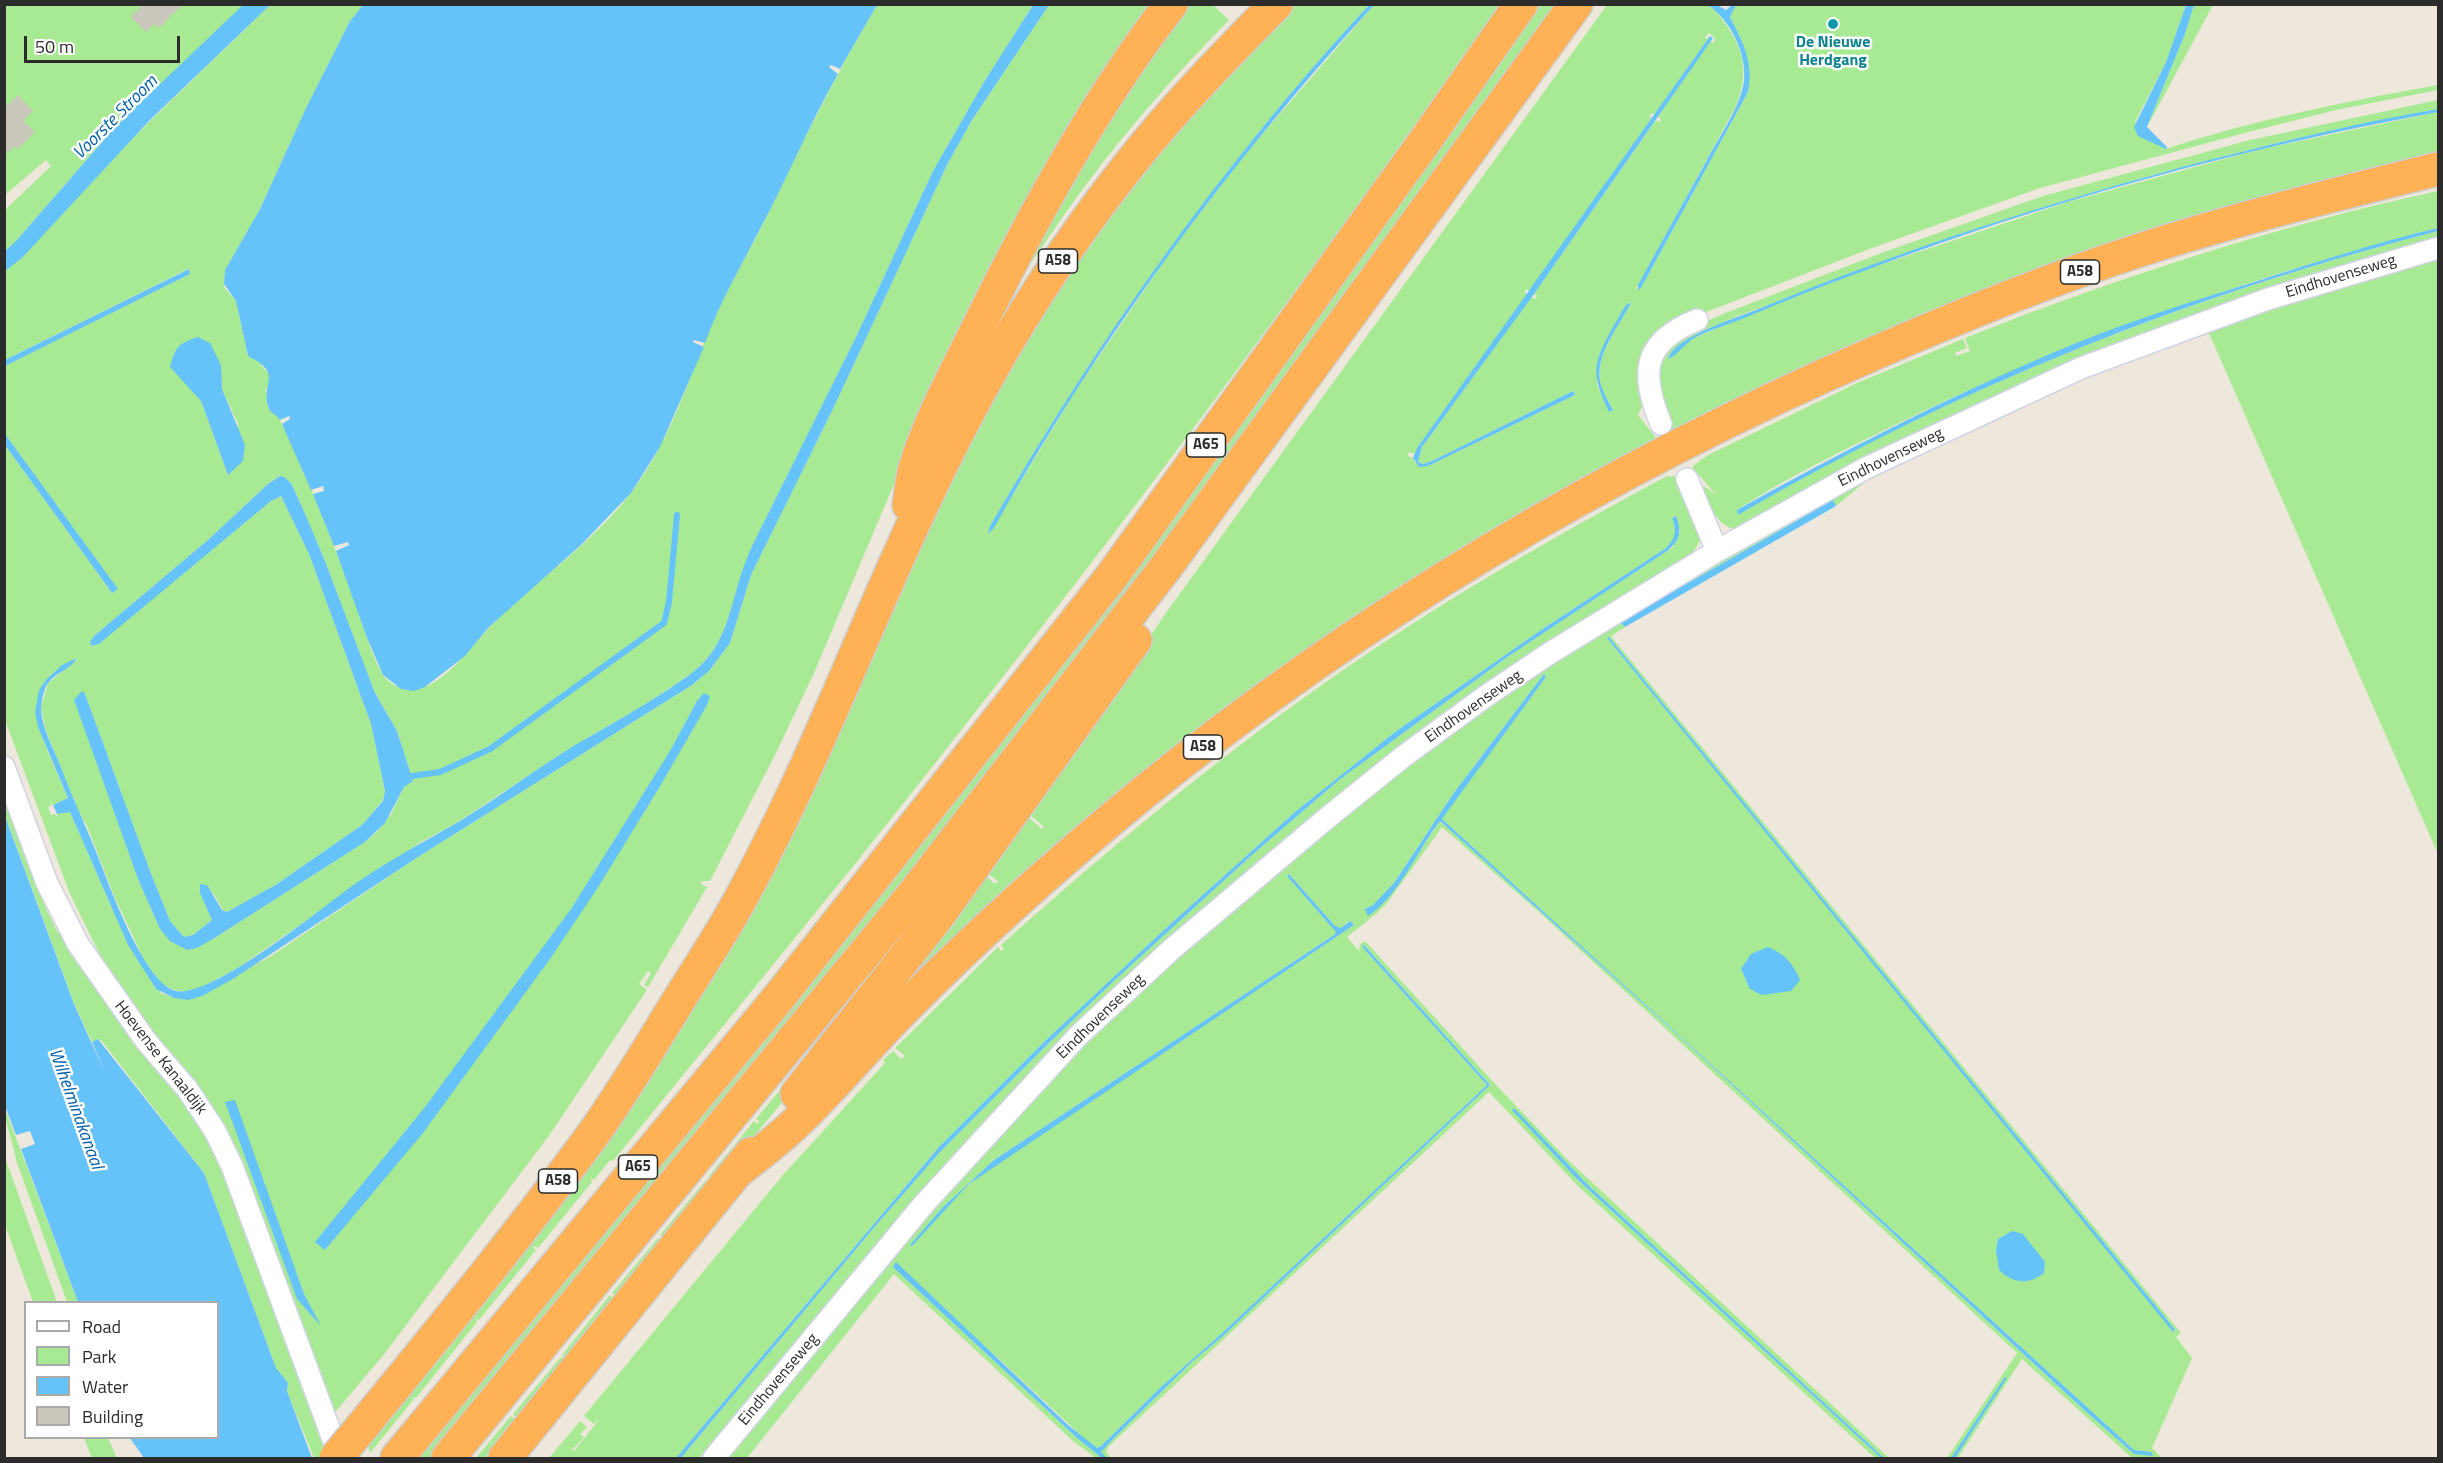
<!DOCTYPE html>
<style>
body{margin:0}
#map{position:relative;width:2443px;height:1463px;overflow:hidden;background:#eee8dc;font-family:"Titillium Web",sans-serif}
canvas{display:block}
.frame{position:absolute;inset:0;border:6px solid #2b2b2b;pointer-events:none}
.legend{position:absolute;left:24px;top:1301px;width:195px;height:138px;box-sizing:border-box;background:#fff;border:2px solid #aaa;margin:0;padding:8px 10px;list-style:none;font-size:18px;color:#2b2b2b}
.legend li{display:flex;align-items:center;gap:12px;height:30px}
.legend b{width:30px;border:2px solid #aaa}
.scale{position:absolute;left:24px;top:36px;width:156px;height:27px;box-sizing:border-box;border:3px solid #2b2b2b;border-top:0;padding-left:8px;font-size:18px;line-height:21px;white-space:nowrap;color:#2b2b2b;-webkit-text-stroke:4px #fff;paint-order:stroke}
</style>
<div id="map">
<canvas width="2443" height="1463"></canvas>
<div class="frame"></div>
<ul class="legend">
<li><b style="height:8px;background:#fff"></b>Road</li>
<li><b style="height:16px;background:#a8ea94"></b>Park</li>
<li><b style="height:16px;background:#66c3fa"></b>Water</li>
<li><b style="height:16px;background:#c9c6bb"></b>Building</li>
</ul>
<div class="scale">50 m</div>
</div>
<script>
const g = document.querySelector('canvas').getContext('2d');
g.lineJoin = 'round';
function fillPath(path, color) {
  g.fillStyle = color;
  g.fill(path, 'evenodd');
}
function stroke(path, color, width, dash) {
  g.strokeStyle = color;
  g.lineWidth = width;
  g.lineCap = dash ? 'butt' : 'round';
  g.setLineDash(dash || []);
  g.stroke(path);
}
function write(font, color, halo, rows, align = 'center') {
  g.font = font + ' "Titillium Web",sans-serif';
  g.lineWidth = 5;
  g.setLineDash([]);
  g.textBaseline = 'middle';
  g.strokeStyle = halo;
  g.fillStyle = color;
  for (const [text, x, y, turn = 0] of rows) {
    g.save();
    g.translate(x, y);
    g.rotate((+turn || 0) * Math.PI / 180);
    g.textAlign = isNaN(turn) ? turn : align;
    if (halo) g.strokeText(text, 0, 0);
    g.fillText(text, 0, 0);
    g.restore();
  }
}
fillPath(new Path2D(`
 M 5,5 L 244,5 L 116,126 L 16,241 L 5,251 L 5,210 L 51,166 L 46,160 L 5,195 Z
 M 270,5 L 363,5 L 350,21 L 306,108 L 260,209 L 225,270 L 224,287 L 236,301 L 248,356 L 257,360 L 269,374 L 270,380 L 266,390 L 268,408 L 278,416 C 306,471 328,530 350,588 C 362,616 367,648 383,675 C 386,680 391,683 396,686 C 430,705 468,650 488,629 C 534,581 601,538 638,483 C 674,432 691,371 716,314 C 731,281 751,249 767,216 C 802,144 836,73 877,5 L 1033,5 L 984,82 L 933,171 L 856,337 L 755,540 L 722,636 L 710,655 L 695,671 L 646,704 L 567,750 L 458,822 L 421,842 L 239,967 L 197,990 L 184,992 L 171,989 L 161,983 L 144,960 L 115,898 L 87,826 L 77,810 L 75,800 L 67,785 L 45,728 L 41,707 L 48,683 L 77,660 C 6,688 49,749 68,798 L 53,805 L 50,799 L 52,805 L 48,807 L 51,815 L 55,814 L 57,817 L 57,814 L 70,812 L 128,945 L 161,993 L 174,998 L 195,998 L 271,956 L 418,857 L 692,685 L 709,671 L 730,643 L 751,575 L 832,411 L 947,165 L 972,120 L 1049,5 L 1150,5 L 1048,162 L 1006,235 L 952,347 L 814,673 L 776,753 L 710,881 L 702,881 L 701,884 L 707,887 L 703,894 L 648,987 L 644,985 L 651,973 L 648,971 L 639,984 L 647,990 L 548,1137 L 385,1353 L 332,1416 L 187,1074 L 136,1013 L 99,953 L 70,894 L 5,720 L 5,445 L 112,593 L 117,589 L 5,434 L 5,366 L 189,274 L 190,271 L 188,269 L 5,360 L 5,270 L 148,123 ZM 222,389 L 238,424 L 228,475 L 201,401 ZM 280,476 L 284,477 L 291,483 L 303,509 L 325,561 L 375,693 L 397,731 L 413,781 L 404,787 L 391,814 L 377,832 L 365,842 L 213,939 L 189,950 L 160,929 L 138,879 L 86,731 L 85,694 L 150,871 L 170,921 L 184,937 L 193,935 L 212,920 L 199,889 L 213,893 L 223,910 L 227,912 L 277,884 L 362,825 L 383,800 L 385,791 L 371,724 L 309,554 L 281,496 L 271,501 L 95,646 L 94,636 L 209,539 L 268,484 Z
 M 1179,5 L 1213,5 L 1229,20 C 1178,72 1129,127 1085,186 C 1052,230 1023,278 988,320 Z
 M 1295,5 L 1369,5 C 1224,161 1097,342 990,526 L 989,534 L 1076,390 L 1171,251 L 1246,153 L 1374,5 L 1499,5 C 1321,261 1134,512 940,757 C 833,893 722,1027 613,1161 L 610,1160 L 594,1180 L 591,1178 L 592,1182 L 538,1248 L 535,1246 L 533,1248 L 536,1250 L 479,1320 L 476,1318 L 477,1322 L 416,1398 L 412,1397 L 414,1399 L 370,1453 L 368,1446 L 557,1206 L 1047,300 L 1157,150 L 1274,24 Z
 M 1541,5 L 1557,5 L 1164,547 L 899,887 L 441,1445 L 430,1458 L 412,1458 L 1432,159 Z
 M 1607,5 L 1708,5 C 1717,11 1721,17 1727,26 C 1746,53 1748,78 1735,108 L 1636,289 L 1641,288 L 1748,92 C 1753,68 1741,38 1730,17 L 1736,5 L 2186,5 L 2166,62 L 2135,122 L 2165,149 C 2253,120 2347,101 2438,85 L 2438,90 L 2336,110 L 2241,134 L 2040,188 L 1872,248 L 1678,323 L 1640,369 L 1639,384 L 1642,407 L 1638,415 L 1657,439 L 1573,487 L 891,999 L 985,875 L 995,884 L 998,881 L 987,873 L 1027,816 L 1042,829 L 1044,827 L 1029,814 L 1168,610 ZM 1709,33 L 1715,38 L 1713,43 L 1710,41 L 1658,117 L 1661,120 L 1659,122 L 1656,120 L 1534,294 L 1537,296 L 1534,299 L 1531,297 L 1422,447 L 1418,462 L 1423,464 L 1432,461 L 1573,391 L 1575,395 L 1428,466 L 1415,463 L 1413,458 L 1408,456 L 1409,452 L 1414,454 L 1527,294 L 1524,292 L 1527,289 L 1529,291 C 1571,234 1613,177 1652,118 L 1649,116 L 1652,113 L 1654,115 L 1708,39 L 1705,37 ZM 1628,302 L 1630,305 C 1617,329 1591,360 1602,389 C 1605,396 1610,403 1613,410 L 1610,412 L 1597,385 L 1599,355 Z
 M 2194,5 L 2213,5 L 2147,127 L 2185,34 Z
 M 2438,100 L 2438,109 C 2215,151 1996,215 1785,299 C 1755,310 1686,332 1668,357 L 1669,359 L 1683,346 L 1696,337 L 1784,301 L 1862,271 L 2071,201 L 2257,150 L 2438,112 L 2438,156 L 1673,431 L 1666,417 L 1654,362 L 1682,332 L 1728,312 L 1884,252 L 2043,196 L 2250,140 Z
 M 2438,191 L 2438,228 C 2249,278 2069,339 1893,426 C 1840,452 1786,478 1737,510 L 1738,514 C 1957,387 2194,294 2438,231 L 2438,246 L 2225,307 L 1741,530 C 1717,529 1710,506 1700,488 L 1704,486 L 1716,495 L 1693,468 L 1693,466 L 1708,455 L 1857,383 L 1963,339 L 1967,348 L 1955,353 L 1956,356 L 1970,351 L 1965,338 C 2119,277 2276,226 2438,191 Z
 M 2438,258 L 2438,854 L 2208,331 L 2085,378 L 1986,423 L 1866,481 L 1836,506 L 1833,500 L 1639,611 L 1621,623 L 1625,627 L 1611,636 L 2181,1333 L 2176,1337 L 2192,1358 L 2152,1448 L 2162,1458 L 2132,1458 L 2022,1359 L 1958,1458 L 1955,1458 L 2006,1377 L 1951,1458 L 1947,1458 L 2017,1353 L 1539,912 L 1442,827 L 1387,903 L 1376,914 L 1347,937 L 1359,951 L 1360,944 L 1365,941 L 1496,1085 L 1568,1160 L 1889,1458 L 1884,1458 L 1587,1184 L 1513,1108 L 1577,1179 L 1881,1458 L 1875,1458 L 1578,1186 L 1489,1092 L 1108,1447 L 1106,1452 L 1111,1458 L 1107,1458 L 1100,1452 L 1192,1362 L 1224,1335 L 1490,1085 L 1363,944 L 1363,948 L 1487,1085 L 1220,1335 L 1161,1387 L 1101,1446 L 1097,1448 L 1087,1441 L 997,1357 L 893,1267 L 1077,1438 L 1102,1458 L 1096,1458 L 1073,1441 L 894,1274 L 747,1458 L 712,1458 L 1054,1069 L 1316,833 L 1558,655 L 1882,466 L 2191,330 ZM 1609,637 L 2164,1316 L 2174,1331 L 1607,638 ZM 1544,674 L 1546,677 L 1441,818 L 2122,1439 L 2134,1450 L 2151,1452 L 2134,1454 L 2082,1408 L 1679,1036 L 1440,821 L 1398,883 L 1375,910 L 1365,909 L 1373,905 L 1394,883 L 1453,794 ZM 1289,874 L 1335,926 L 1341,928 L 1349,921 L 1354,925 L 988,1170 L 969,1184 L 945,1208 L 943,1207 L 994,1160 L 1334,935 L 1337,932 L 1287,876 Z
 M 1674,475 L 1701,539 L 1689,559 L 1422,738 L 936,1176 L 866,1256 L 699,1458 L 681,1458 L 872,1230 L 941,1151 L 1048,1044 L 1115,980 L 1252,855 L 1339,780 L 1506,658 L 1673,547 L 1680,531 L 1675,516 L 1672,517 C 1677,530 1677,538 1666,548 L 1541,630 L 1395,732 L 1295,812 L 1165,929 L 1046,1040 L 939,1147 L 676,1458 L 549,1458 L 580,1421 L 587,1427 L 580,1434 L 584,1437 L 573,1449 L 568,1446 L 574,1451 L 598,1421 L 593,1417 L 597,1421 L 594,1424 L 584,1416 L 783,1175 L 885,1063 L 883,1060 L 893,1051 L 901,1059 L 905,1056 L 895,1048 L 995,950 L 998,947 L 1001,951 L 1004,949 L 1001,945 C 1133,827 1270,714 1420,619 C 1500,568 1583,521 1667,476 L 1671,477 Z
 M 4,798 L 47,911 L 57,931 L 207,1126 L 330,1458 L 314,1458 L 287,1391 L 288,1383 L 276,1368 L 204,1173 L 101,1040 L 92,1042 L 74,1003 L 5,815 Z
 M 803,1062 L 803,1077 L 488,1458 L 476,1458 L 511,1416 L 514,1418 L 516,1417 L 513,1414 L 561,1357 L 565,1358 L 562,1355 L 610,1295 L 613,1298 L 615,1296 L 612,1293 L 658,1238 L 661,1241 L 664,1238 L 660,1235 L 706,1180 L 709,1182 L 711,1180 L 708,1177 L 754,1121 L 758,1124 L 759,1121 L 756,1119 Z
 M 4,1106 L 78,1302 L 67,1302 L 16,1160 C 13,1141 5,1125 4,1106 Z
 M 4,1157 L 6,1160 L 57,1302 L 33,1302 L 5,1225 Z
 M 84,1438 L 108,1438 L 117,1458 L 92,1458 Z`), '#a8ea94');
fillPath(new Path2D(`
 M 244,4 L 270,5 L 149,121 L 22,258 L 5,271 L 5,251 L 16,241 L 116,126 Z
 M 363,5 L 877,5 L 840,69 L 831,65 L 829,67 L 838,74 C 809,125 787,179 759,231 C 740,268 719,304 705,343 L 694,340 L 693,342 L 704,347 L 660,447 L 631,493 L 582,544 L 488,628 L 465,656 L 425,687 L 414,691 L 401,689 L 383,675 L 367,638 L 336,551 L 349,545 L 348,542 L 334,546 L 313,494 L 324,491 L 323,486 L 311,490 L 282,424 L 290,419 L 289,416 L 280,420 C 276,414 269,413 268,406 C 262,380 283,374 248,356 L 236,301 L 224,284 L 225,270 L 260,209 L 306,108 L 350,21 Z
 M 1033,5 L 1049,5 L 972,120 L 947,165 L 832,411 L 751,575 L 730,643 L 709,671 L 692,685 L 418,857 L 233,979 L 202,996 L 188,1000 L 174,998 L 156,989 L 128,945 L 70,812 L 57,814 L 53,805 L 68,798 L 38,727 L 35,712 L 39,690 L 46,680 L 62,665 L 77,658 C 70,671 50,674 45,689 C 42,698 40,708 42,717 C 45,734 54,750 60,765 C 71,794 83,820 95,849 C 108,881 143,983 176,991 C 212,998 319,910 352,886 C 386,862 423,842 460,821 C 499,797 536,769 575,745 C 607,727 638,709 669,689 C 680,681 692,674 701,665 C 729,638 731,601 744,566 C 747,557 751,548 755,540 L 856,337 L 933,171 L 984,82 Z
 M 1369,5 L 1374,5 C 1228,164 1099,339 994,528 L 988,534 L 990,526 C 1098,340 1222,163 1369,5 Z
 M 1708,5 L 1717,5 L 1726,10 L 1732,5 L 1736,5 L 1730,17 C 1743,42 1754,63 1748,92 L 1641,288 L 1638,290 L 1638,285 C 1661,243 1684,201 1707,160 C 1720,135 1740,108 1744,81 C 1747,53 1730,20 1708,5 Z
 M 2186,5 L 2194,5 L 2185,34 L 2147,127 L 2167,147 L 2166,149 L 2138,136 L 2134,127 L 2166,62 Z
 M 1710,36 L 1713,38 L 1534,294 L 1422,447 L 1418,462 L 1423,464 L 1432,461 L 1573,391 L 1575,395 L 1428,466 L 1419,467 L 1413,458 L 1417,448 Z
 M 2438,109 L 2438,112 C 2242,148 2048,201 1861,272 C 1822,286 1784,301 1747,317 C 1730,324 1712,329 1696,337 C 1685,343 1678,355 1668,359 C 1675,336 1740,317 1761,308 C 1906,248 2057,200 2209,160 C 2285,141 2361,122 2438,109 Z
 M 2438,228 L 2438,231 C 2193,294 1956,387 1738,515 L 1737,510 C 1839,453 1942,400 2050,354 C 2115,326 2183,304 2251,283 C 2313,263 2375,243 2438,228 Z
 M 189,269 L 190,274 L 5,366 L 5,360 Z
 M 1629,302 L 1630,305 C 1617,329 1591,360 1602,388 C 1605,396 1609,403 1613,410 L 1609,412 C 1590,372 1593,363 1614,325 C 1619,318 1623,307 1629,302 Z
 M 198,337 L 210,343 L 221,365 L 222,389 L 245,445 L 243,461 L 228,475 L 201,401 L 170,367 C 175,347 179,343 198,337 Z
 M 5,434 L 118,589 L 112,593 L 5,445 Z
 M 280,476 L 284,477 L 291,483 L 303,509 L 325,561 L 375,693 L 397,731 L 413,781 L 404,787 L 385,823 L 365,842 L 213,939 L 197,948 L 187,950 L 170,941 L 160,929 L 138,879 L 74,700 L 82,691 L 85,694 L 150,871 L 170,921 L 184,937 L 193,935 L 212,920 L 200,893 L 200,884 L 207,885 L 222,910 L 227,912 L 277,884 L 362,825 L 383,801 L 385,791 L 371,724 L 309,554 L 281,496 L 271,501 L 99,644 L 92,646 L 90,642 L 94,636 L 209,539 L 268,484 Z
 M 1833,500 L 1836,506 L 1625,627 L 1620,622 Z
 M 1676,516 C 1682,531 1680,541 1667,551 L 1506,658 L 1339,780 L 1252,855 L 1115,980 L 1048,1044 L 941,1151 L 872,1230 L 681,1458 L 676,1458 L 939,1147 L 1046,1040 L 1165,929 L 1295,812 L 1395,732 L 1541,630 L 1666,548 C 1676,538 1677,530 1672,518 Z
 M 1609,637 L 2164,1316 L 2175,1330 L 2173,1332 L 1607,638 Z
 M 1544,674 L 1546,677 L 1442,819 L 2122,1439 L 2134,1450 L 2151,1452 L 2153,1456 L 2134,1454 L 2082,1408 L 1679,1036 L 1440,821 C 1418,849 1399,896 1368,916 L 1365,909 L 1373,905 L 1394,883 L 1453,794 Z
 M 704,693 L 710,696 L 707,705 L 659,788 L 597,889 L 550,959 L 423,1133 L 325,1250 L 315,1242 L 425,1107 L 571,909 L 670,751 L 697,701 Z
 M 5,816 L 74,1004 L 106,1075 L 92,1042 L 98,1039 L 204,1173 L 276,1368 L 288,1383 L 287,1391 L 312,1458 L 144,1458 L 130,1438 L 218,1438 L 218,1302 L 78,1302 L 21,1149 L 35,1144 L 30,1131 L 16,1135 L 5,1106 Z
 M 1289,874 L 1335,926 L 1341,928 L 1350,921 L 1354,925 L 969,1184 L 912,1246 L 910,1245 L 943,1207 L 994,1160 L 1334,935 L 1336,932 L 1287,876 Z
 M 1363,944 L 1490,1085 L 1224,1335 L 1192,1362 L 1113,1439 L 1101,1452 L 1107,1458 L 1102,1458 L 1077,1438 L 893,1267 L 896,1262 L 1068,1425 L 1097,1448 L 1101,1446 L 1161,1387 L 1220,1335 L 1487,1085 L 1363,948 Z
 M 1768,947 C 1785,954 1793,963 1800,980 L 1791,991 L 1762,995 L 1750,989 L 1741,969 L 1751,954 Z
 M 235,1100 L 304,1294 L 321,1326 L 297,1299 L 225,1102 Z
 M 1514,1108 L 1587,1184 L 1884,1458 L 1881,1458 L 1577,1179 L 1512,1110 Z
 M 2012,1231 L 2023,1234 L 2045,1262 L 2044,1273 C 2028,1285 2014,1284 1999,1270 L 1996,1250 L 1998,1239 Z
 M 2005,1377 L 2007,1378 L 1955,1458 L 1951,1458 Z`), '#66c3fa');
stroke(new Path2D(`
 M 412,776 L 440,772 L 490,749 L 664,623 L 669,602 L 677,515`), '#66c3fa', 6);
fillPath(new Path2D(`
 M 143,4 L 183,4 L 159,28 L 154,24 L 146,32 L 131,17 Z
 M 18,95 L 33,111 L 23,121 L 35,132 L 18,149 L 15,146 L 4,156 L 4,102 L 8,105 Z`), '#c9c6bb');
const street = new Path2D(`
 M 1661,424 C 1640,373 1642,342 1697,320
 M 1687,479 L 1717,551
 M 4,767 L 47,883 L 78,944 L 146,1041 L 188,1090 L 215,1131 L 232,1166 L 340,1458
 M 714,1458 L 924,1204 L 1079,1035 L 1172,949 L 1327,818 L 1404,756 L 1486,696 L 1550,653 L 1717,551 L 1866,468 L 2081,368 L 2268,299 L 2438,248`);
const highway = new Path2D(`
 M 909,505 C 911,493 912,480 915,469 C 930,419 957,371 980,324 C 1033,216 1097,99 1171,4
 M 797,1094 L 938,916 L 1135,640
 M 738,1171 C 759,1154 781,1138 800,1119 C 836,1084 868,1045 904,1009 C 979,933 1060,861 1143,793 C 1365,613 1613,467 1875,353 C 1960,316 2048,280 2137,251 C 2236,219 2337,194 2438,169
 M 361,1428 C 440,1331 520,1234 594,1133 C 624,1091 650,1047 677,1003 C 695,974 714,945 731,916 C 821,757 879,582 964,420 C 1010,332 1064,247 1126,169 C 1172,110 1224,57 1276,4
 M 397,1458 L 780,996 L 1112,576 L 1425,141 L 1521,4
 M 448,1458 L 913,895 L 1166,567 L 1576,4
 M 505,1458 L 751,1154`);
stroke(street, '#d1d3e5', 24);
stroke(highway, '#ccc', 36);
stroke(street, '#fff', 21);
stroke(highway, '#ffb156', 33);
const highwayBridge = new Path2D(`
 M 336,1458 L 361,1428`);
stroke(highwayBridge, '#ccc', 36, []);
stroke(highwayBridge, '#ffb156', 33);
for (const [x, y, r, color] of [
 [1833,24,6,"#0f9aa8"]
]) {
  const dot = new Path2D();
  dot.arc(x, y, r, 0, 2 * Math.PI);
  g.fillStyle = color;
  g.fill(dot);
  stroke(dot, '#fff', 2);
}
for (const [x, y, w] of [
 [1058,261,39],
 [2080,272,39],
 [1206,445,39],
 [1203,747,39],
 [638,1167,39],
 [558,1181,39]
]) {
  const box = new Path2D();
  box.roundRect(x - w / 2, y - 12, w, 24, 4.5);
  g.fillStyle = '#fff';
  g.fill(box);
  stroke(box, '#2b2b2b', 1.5);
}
write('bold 15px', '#2b2b2b', null, [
 ["A58",1058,261],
 ["A58",2080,272],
 ["A65",1206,445],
 ["A58",1203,747],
 ["A65",638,1167],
 ["A58",558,1181]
]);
write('bold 16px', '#0d838f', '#fff', [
 ["De Nieuwe",1833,43],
 ["Herdgang",1833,61]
]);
write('16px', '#2b2b2b', '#fff', [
 ["Eindhovenseweg",2341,277,-17],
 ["Eindhovenseweg",1891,458,-26],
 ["Eindhovenseweg",1474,707,-35],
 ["Eindhovenseweg",1101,1017,-44],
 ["Hoevense Kanaaldijk",160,1058,52],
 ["Eindhovenseweg",779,1380,-50]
]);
write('italic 18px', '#015ea9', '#fff', [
 ["Voorste Stroom",116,118,-45],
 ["Wilhelminakanaal",75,1109,70]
]);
</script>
